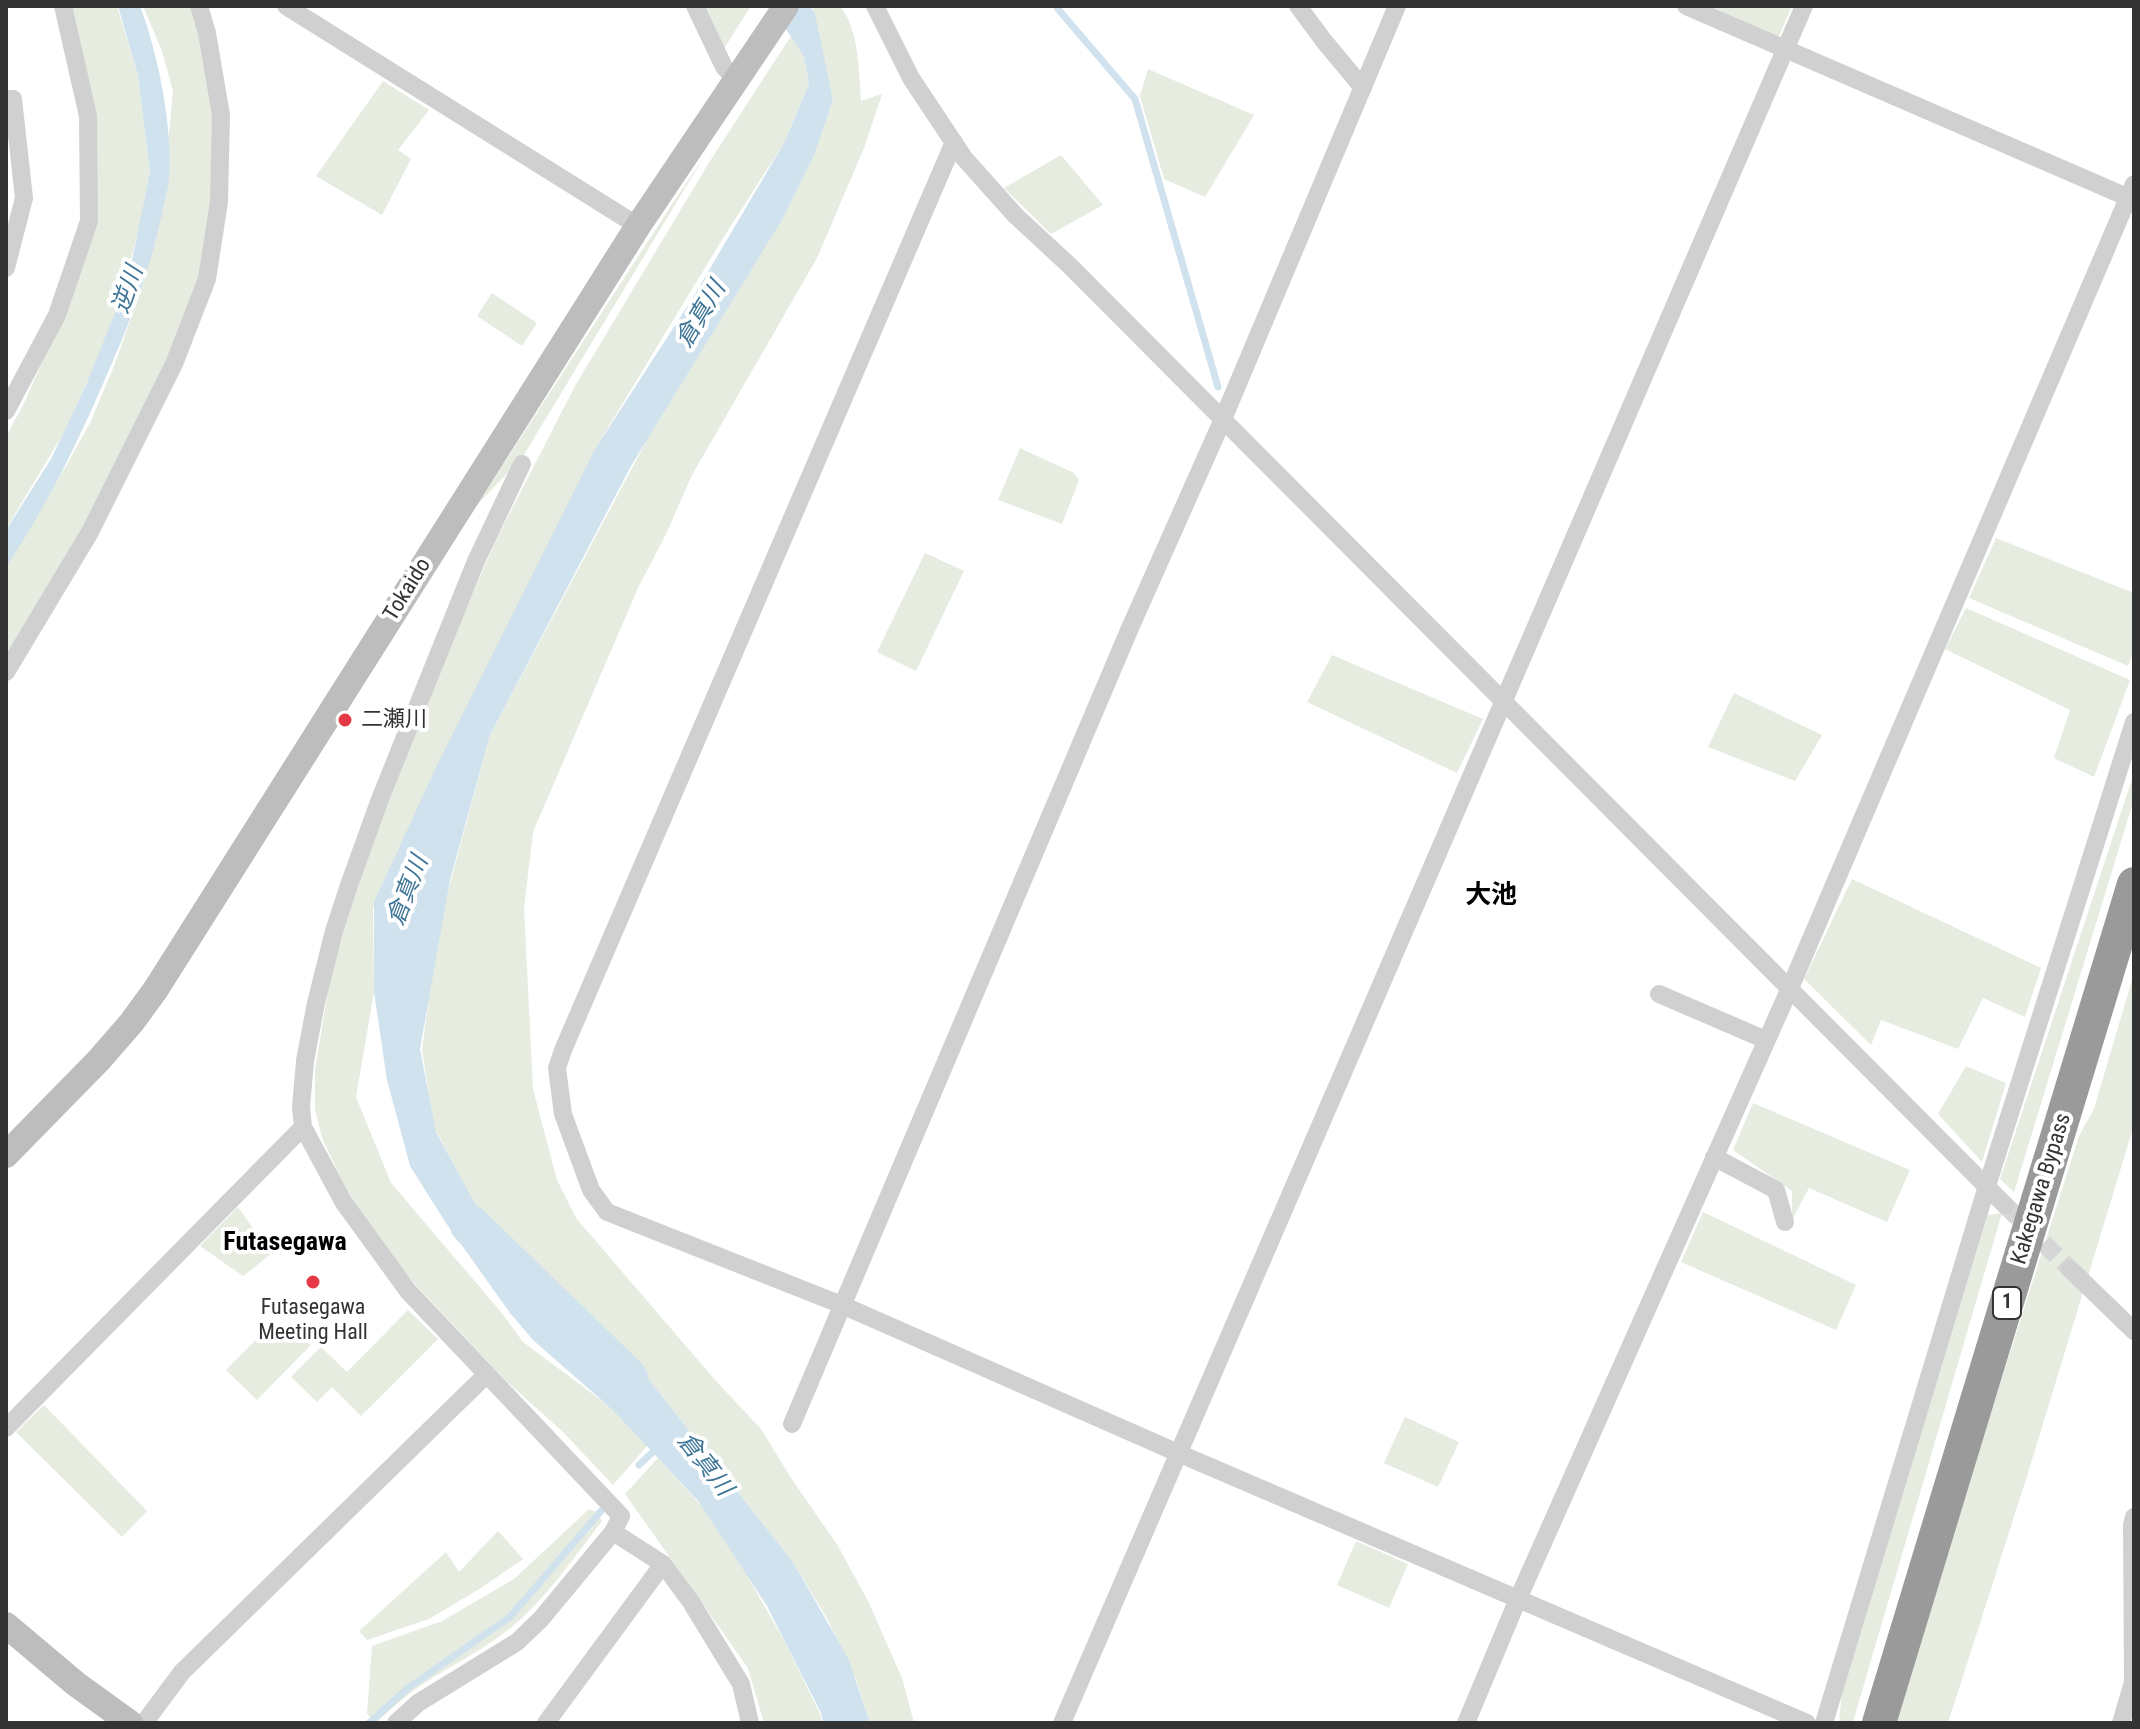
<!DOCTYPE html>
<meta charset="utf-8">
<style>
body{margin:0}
#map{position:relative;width:2140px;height:1729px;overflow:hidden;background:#fff;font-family:"Roboto Condensed",sans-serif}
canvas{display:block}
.frame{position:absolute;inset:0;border:8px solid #333;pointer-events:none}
</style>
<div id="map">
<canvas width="2140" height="1729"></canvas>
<div class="frame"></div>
</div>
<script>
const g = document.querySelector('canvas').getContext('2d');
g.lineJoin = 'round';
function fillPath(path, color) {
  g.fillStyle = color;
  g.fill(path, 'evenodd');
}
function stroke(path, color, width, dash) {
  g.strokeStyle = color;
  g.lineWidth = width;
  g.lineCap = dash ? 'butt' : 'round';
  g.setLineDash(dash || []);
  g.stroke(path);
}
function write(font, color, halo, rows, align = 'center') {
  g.font = font + ' "Roboto Condensed","Noto Sans JP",sans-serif';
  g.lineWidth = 8;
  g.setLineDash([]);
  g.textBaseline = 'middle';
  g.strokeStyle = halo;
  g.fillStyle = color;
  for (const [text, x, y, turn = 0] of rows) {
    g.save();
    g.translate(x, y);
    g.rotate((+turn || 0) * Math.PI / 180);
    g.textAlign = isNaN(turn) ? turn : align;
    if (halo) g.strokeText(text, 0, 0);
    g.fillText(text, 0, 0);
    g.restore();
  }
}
fillPath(new Path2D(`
 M 63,6 L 117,6 L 138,76 L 150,172 L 138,232 L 112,329 L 63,434 L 6,529 L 6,437 L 23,405 L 63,316 L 96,208 Z
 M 143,6 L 198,6 L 221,131 L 207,279 L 90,532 L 6,654 L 6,558 L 66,466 L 90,423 L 114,366 L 142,287 L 161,215 L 173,91 L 162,51 Z
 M 699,6 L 751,6 L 723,50 Z
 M 815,6 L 840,6 C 859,29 859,72 861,101 L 882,94 L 864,148 L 817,258 L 692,475 L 666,534 L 638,588 L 533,832 L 524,908 L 533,1089 L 557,1180 L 576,1218 L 716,1381 L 761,1429 L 793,1481 L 838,1546 L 868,1601 L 902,1678 L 914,1723 L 870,1723 L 856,1680 L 828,1620 L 793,1562 L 631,1357 L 564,1329 L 528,1298 L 487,1227 L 434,1127 L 422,1050 L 432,975 L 448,891 L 490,735 L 648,438 L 764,248 L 811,161 L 833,100 L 812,10 Z
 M 1710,6 L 1792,6 L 1778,38 Z
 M 791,36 L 804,57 L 809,84 L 784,143 L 723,238 L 595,449 L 373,908 L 374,992 L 356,1097 L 391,1183 L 501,1312 L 523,1342 L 617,1412 L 648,1445 L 613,1485 L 563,1432 L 505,1380 L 415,1284 L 375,1237 L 343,1183 L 322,1138 L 315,1109 L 315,1069 L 331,974 L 353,897 L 424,704 L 497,538 L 575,386 L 710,161 Z
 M 1148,69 L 1254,115 L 1205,197 L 1164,179 L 1140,96 Z
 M 383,81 L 429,110 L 398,150 L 411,159 L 382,215 L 316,176 Z
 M 1061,155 L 1103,205 L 1051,234 L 1004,188 Z
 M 704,157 L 522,458 L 477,505 L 678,195 Z
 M 492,293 L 537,323 L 522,346 L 477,316 Z
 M 1020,448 L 1074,473 L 1079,480 L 1062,524 L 998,500 Z
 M 1996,538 L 2134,593 L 2134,651 L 2128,666 L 1969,598 Z
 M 925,553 L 964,571 L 916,671 L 877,652 Z
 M 1966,608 L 2130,680 L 2094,777 L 2054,758 L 2070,710 L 1945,649 Z
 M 1332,655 L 1483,719 L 1457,773 L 1307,702 Z
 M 1734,693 L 1822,735 L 1795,781 L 1708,747 Z
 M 2134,773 L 2134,799 L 2014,1192 L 2000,1179 Z
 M 1852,879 L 2041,968 L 2025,1017 L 1983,998 L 1958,1049 L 1881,1020 L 1871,1045 L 1804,979 Z
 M 2134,973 L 2134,1125 L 2028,1473 L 1948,1723 L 1892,1723 L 2079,1136 L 2094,1109 Z
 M 1966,1066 L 2006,1083 L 1982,1162 L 1938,1114 Z
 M 1753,1103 L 1910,1170 L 1887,1222 L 1809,1188 L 1792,1220 L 1792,1191 L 1733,1150 Z
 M 238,1207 L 271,1254 L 243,1276 L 200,1246 Z
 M 1703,1212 L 1856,1285 L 1836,1330 L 1681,1262 Z
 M 2002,1213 L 1855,1715 L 1853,1723 L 1839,1723 L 1842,1690 L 1988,1215 Z
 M 408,1310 L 438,1339 L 361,1416 L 332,1387 L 317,1402 L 291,1377 L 321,1347 L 347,1372 Z
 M 274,1322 L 311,1345 L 257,1400 L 226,1370 Z
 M 44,1405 L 147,1511 L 122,1537 L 16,1432 Z
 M 1405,1417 L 1459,1442 L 1438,1487 L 1384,1463 Z
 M 658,1458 L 705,1510 L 745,1572 L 785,1642 L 820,1714 L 822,1723 L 764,1723 L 748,1668 L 625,1494 Z
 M 589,1509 L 596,1512 L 602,1521 C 576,1555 551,1591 520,1620 C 491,1646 455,1663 423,1684 C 406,1695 391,1709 376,1723 L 373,1723 L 367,1713 L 372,1646 L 442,1621 L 514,1579 Z
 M 498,1531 L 523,1559 L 481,1588 L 429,1619 L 367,1640 L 359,1631 L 446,1552 L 459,1572 Z
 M 1356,1541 L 1408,1564 L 1389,1608 L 1337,1585 Z`), '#e6ecdf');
fillPath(new Path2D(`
 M 118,6 L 140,6 C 158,53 173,128 169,178 C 168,190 164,202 162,214 C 151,266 133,315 112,363 C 82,434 49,503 6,567 L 6,530 L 51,459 L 86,385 L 127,283 L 135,245 L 150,172 L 138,76 Z
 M 771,6 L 810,6 L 815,14 L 833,100 L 814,155 L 783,218 L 631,466 L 490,735 L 450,880 L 420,1049 L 436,1132 L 525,1295 L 564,1329 L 631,1357 L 793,1562 L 848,1658 L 870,1723 L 823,1723 L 821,1713 L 767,1606 L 698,1501 L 614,1411 L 533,1340 L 510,1313 L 446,1223 L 410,1166 L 387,1080 L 374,992 L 374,902 L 438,763 L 595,449 L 692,299 L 784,143 L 809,84 L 804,57 Z`), '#cfe2ee');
stroke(new Path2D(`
 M 1058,9 L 1135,99 L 1218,387
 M 639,1465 L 658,1447
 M 369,1723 L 408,1688 L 510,1617 L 601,1511`), '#cfe2ee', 7);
stroke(new Path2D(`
 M 470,1225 L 628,1378`), '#cfe2ee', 40);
stroke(new Path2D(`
 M 2005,1205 L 2070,1269`), '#d6d6d6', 18, [18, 9]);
stroke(new Path2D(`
 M 286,6 L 638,226
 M 695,6 L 724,67 L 737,81
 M 875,6 L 911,78 L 964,158 L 1015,215 L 1070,266 L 2005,1205
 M 1298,6 L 1324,41 L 1363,88
 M 1686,6 L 2134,200
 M 6,99 L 13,99 L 24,198 L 6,268
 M 954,142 L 563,1050 L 557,1068 L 563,1114 L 591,1190 L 607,1212 L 842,1305 L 1178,1453 L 1807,1723
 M 6,411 L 57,315 L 89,221 L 88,116 L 63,6
 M 522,464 L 476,561 L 380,799 L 349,885 L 334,931 L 316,1003 L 305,1061 L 301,1107 L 303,1127 L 344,1203 L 408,1291 L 621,1516 L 613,1532 L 663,1564 L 691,1602 L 741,1684 L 750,1723
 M 6,672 L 90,532 L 174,364 L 207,279 L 219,202 L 221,115 L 207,33 L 199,6
 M 1659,994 L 1766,1040
 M 1714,1157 L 1776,1190 L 1785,1222
 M 2070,1269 L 2134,1331
 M 792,1424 L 1130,628 L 1223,419 L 1397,6
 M 6,1428 L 303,1127
 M 144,1723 L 182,1672 L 486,1375
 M 396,1723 L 418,1703 L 517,1642 L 541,1619 L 613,1532
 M 546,1723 L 663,1564
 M 1062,1723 L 1804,6
 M 1466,1723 L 1518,1599 L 1790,988 L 2134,184
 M 1824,1723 L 1987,1186 L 2134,722
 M 2121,1723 L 2133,1682 L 2132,1525 L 2134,1517`), '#d0d0d0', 18);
stroke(new Path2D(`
 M 6,1155 L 99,1060 L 132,1022 L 156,989 L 638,226 L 786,6
 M 6,1625 L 76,1684 L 130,1723`), '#bdbdbd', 26);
stroke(new Path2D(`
 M 1879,1723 L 2134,884`), '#9a9a9a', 34);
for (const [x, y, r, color] of [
 [345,720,8,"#e63946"],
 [313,1282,8,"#e63946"]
]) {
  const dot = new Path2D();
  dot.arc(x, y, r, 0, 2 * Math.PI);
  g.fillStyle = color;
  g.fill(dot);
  stroke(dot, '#fff', 3);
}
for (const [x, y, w] of [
 [2007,1303,28]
]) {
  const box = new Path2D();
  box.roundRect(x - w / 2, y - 16, w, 32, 6);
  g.fillStyle = '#fff';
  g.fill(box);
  stroke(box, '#333', 2);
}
write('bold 20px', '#333', null, [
 ["1",2007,1303]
]);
write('22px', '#333', '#fff', [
 ["Tokaido",408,590,-58],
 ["Kakegawa Bypass",2042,1189,-73]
]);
write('22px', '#333', '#fff', [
 ["二瀬川",361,720],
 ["Futasegawa",313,1308,"center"],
 ["Meeting Hall",313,1333,"center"]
], 'left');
write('italic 24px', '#3f7597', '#fff', [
 ["逆川",129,290,-71],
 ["倉真川",702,315,-59],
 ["倉真川",409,891,-69],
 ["倉真川",704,1465,52]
]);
write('bold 26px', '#000', '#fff', [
 ["大池",1491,896],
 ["Futasegawa",285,1243]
]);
</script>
